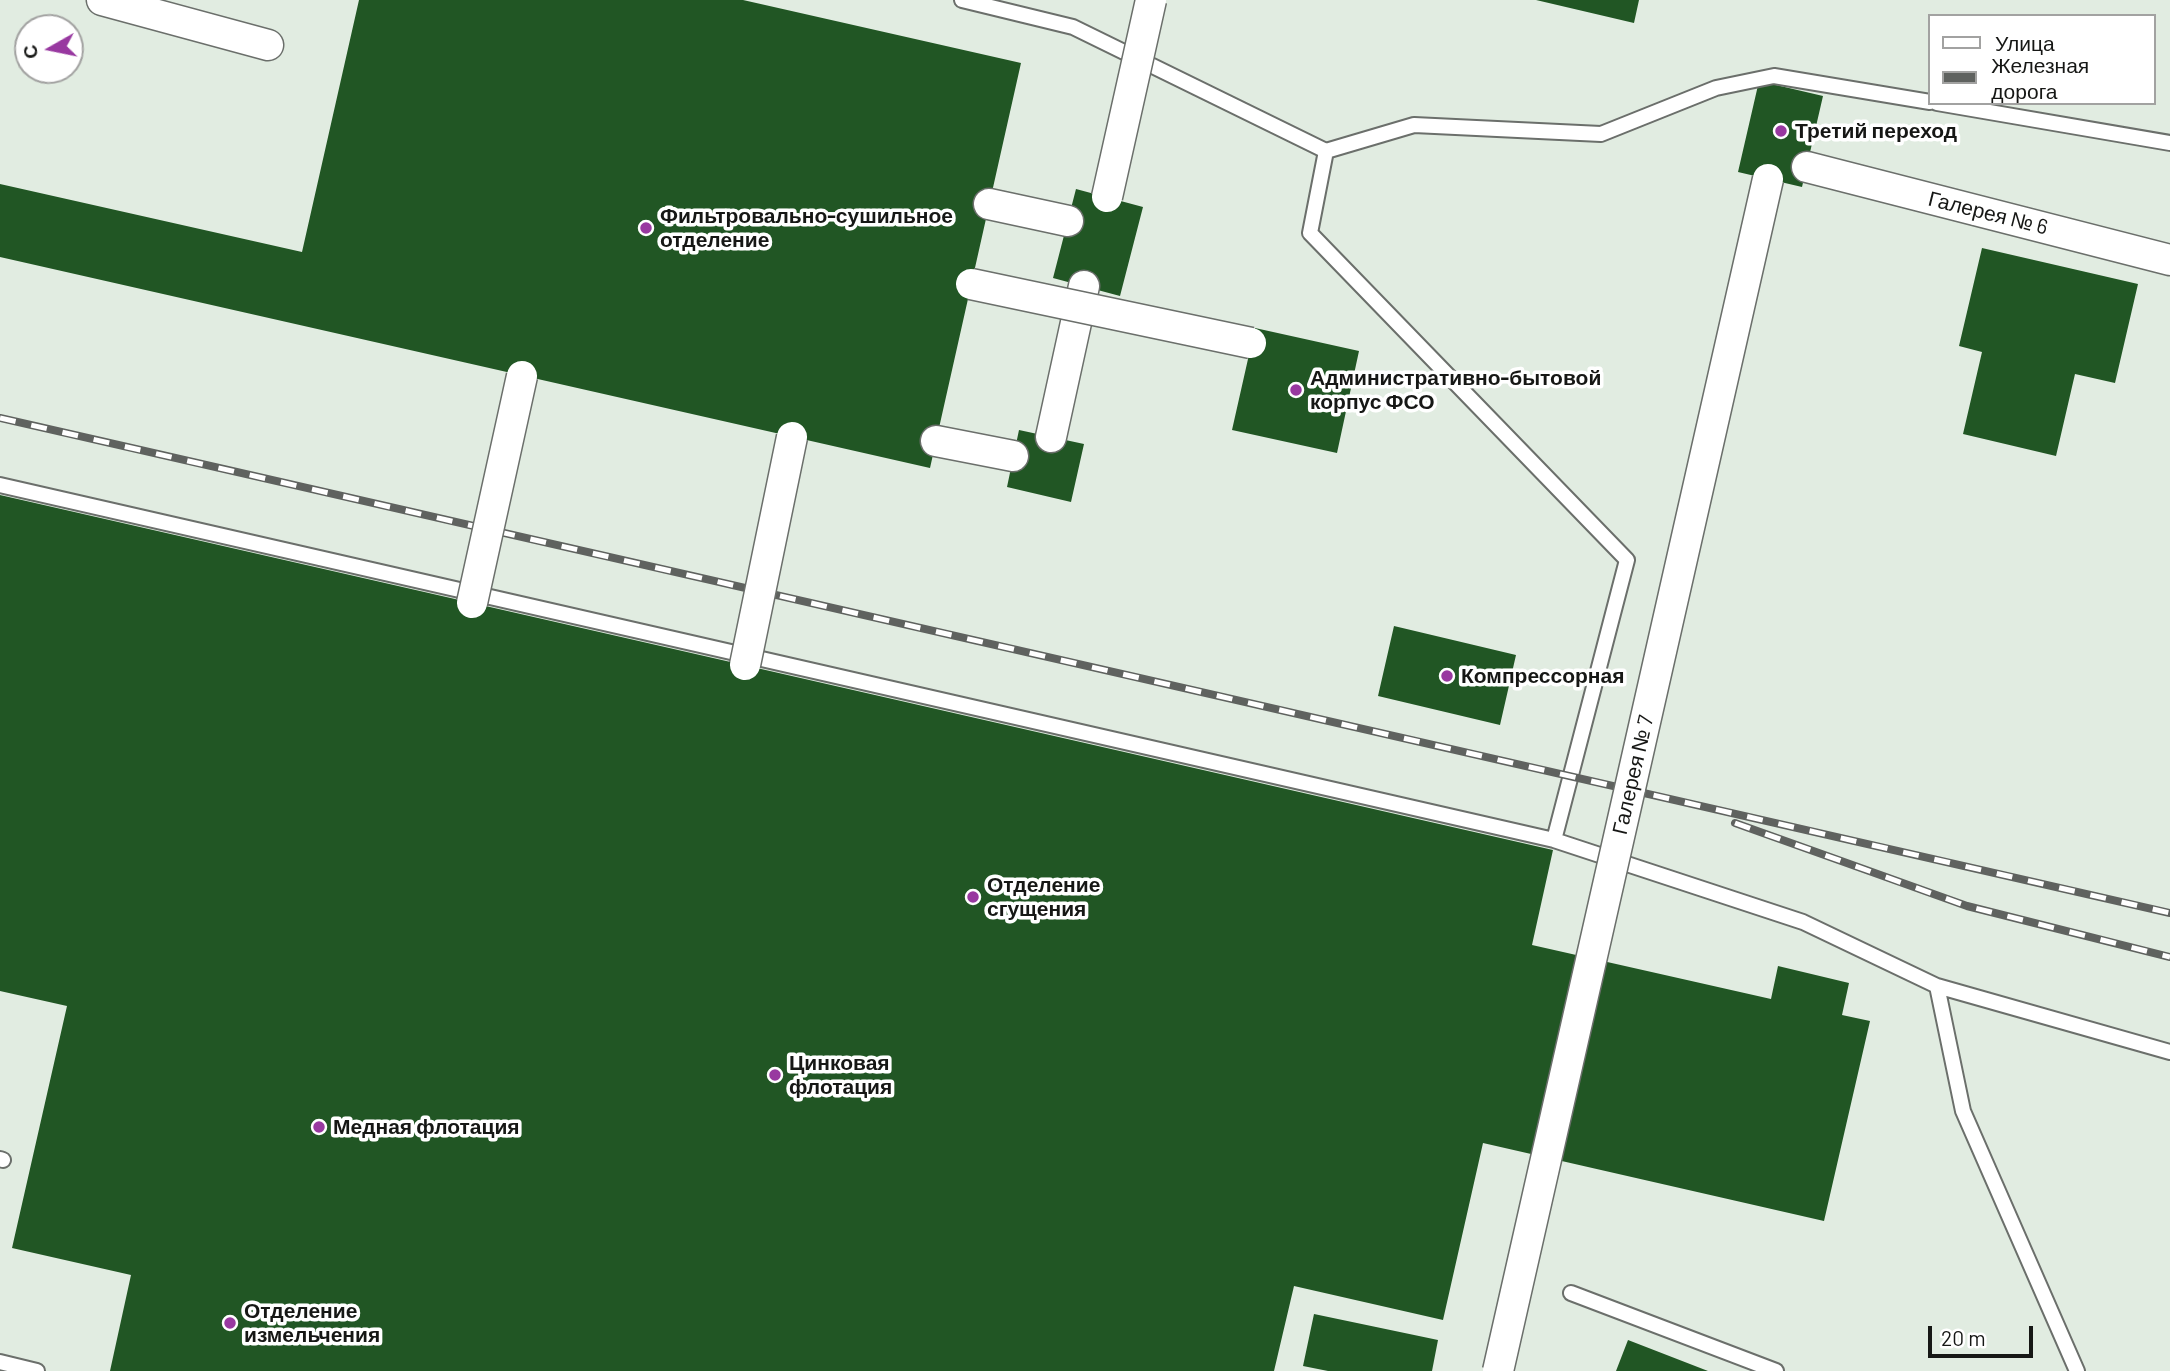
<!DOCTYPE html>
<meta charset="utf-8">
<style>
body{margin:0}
#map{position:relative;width:2170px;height:1371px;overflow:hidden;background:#eff4ef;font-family:Barlow,sans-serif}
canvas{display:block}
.legend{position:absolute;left:1928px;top:14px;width:228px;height:91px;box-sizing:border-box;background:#fff;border:2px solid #a2a2a1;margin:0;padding:9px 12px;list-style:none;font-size:21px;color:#161715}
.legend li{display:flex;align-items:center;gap:14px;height:35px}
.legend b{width:35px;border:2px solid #a2a2a1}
.north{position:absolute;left:14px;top:14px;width:70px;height:70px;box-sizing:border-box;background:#fff;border:2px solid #a2a2a1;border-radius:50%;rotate:261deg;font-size:19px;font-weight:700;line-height:28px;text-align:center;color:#161715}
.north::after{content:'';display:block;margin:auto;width:24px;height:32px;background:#9838a0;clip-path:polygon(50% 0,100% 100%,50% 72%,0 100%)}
.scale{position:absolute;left:1928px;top:1326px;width:105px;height:32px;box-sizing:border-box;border:4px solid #161715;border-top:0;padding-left:9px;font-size:21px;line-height:24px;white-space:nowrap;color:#161715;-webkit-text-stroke:5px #fff;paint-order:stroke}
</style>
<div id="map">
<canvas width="2170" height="1371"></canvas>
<ul class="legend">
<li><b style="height:9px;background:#fff"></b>Улица</li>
<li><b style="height:9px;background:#5f625f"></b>Железная дорога</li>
</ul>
<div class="north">С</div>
<div class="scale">20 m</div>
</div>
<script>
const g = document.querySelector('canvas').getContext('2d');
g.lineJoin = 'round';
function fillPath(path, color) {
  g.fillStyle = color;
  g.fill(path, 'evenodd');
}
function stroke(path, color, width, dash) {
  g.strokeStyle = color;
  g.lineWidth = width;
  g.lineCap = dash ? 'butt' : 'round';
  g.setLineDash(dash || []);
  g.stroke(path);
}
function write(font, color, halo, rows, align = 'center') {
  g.font = font + ' Barlow,sans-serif';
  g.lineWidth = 7;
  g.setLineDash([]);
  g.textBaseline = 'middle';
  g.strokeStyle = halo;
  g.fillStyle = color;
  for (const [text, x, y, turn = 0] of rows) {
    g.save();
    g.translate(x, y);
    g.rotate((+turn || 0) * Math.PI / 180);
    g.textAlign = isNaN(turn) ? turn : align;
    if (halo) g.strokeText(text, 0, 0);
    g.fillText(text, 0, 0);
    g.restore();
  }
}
fillPath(new Path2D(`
 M 0,0 L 2170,0 L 2170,1371 L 0,1371 ZM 1930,16 L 2154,16 L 2154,103 L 1930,103 ZM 28,28 L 70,28 L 70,70 L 28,70 Z`), '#e1ece1');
fillPath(new Path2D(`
 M 359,0 L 743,0 L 1021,63 L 930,468 L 0,257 L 0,184 L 302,252 Z
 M 1536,0 L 1639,0 L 1634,23 Z
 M 1759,81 L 1823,96 L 1802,187 L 1738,172 Z
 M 1076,189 L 1143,207 L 1120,296 L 1053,278 Z
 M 1982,248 L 2138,284 L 2115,383 L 2075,374 L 2056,456 L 1963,434 L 1982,352 L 1959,346 Z
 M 1255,328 L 1359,351 L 1337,453 L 1232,430 Z
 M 1019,430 L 1084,444 L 1071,502 L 1007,487 Z
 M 0,495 L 1553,850 L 1532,945 L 1771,999 L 1778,966 L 1849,983 L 1842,1015 L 1870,1021 L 1824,1221 L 1483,1143 L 1443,1320 L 1294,1286 L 1274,1371 L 110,1371 L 131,1275 L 12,1248 L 67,1006 L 0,991 Z
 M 1394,626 L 1516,655 L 1500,725 L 1378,696 Z
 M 1314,1314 L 1438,1340 L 1432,1371 L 1328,1371 L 1303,1366 Z
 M 1628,1340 L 1708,1371 L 1616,1371 Z`), '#215624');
const lane = new Path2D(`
 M 962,0 L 1073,27 L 1326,151
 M 1930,102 L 1774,76 L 1716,88 L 1601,134 L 1414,125 L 1326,151 L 1310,233 L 1627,560 L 1554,840 L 1803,922 L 1937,986 L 2170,1052
 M 1937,103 L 2170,143
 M 0,485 L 1554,840
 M 1937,986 L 1963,1111 L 2077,1371
 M 0,1159 L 3,1160
 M 1571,1293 L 1776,1371
 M 0,1362 L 37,1371`);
const street = new Path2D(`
 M 102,0 L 268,45
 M 1807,167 L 2170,260
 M 989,204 L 1068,221
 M 1051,437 L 1084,286
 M 936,441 L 1013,456`);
stroke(lane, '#6b6f6b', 18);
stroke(street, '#6b6f6b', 33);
stroke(lane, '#fff', 14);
stroke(street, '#fff', 30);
const rail = new Path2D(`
 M 0,418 L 2170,913
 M 1735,823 L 1967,906 L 2170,957`);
stroke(rail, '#5f625f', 8);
stroke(rail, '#fff', 5, [16]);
const streetBridge = new Path2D(`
 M 1107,197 L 1151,0
 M 971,284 L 1251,343
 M 472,603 L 522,376
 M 745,665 L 792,437
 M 1498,1371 L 1768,179`);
stroke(streetBridge, '#6b6f6b', 33, []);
stroke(streetBridge, '#fff', 30);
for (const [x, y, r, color] of [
 [1781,131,7,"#9838a0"],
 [646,228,7,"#9838a0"],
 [1296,390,7,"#9838a0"],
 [1447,676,7,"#9838a0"],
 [973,897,7,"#9838a0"],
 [775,1075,7,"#9838a0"],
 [319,1127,7,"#9838a0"],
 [230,1323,7,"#9838a0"]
]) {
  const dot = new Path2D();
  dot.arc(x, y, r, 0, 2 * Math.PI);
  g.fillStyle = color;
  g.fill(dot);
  stroke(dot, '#fff', 2.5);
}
write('bold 21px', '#161715', '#fff', [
 ["Третий переход",1795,131],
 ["Фильтровально-сушильное",660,216],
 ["отделение",660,240],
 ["Административно-бытовой",1310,378],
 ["корпус ФСО",1310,402],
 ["Компрессорная",1461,676],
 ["Отделение",987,885],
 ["сгущения",987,909],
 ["Цинковая",789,1063],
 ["флотация",789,1087],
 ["Медная флотация",333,1127],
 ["Отделение",244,1311],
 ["измельчения",244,1335]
], 'left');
write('21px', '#161715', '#fff', [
 ["Галерея № 6",1988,213,14],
 ["Галерея № 7",1633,775,-77]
]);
</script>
